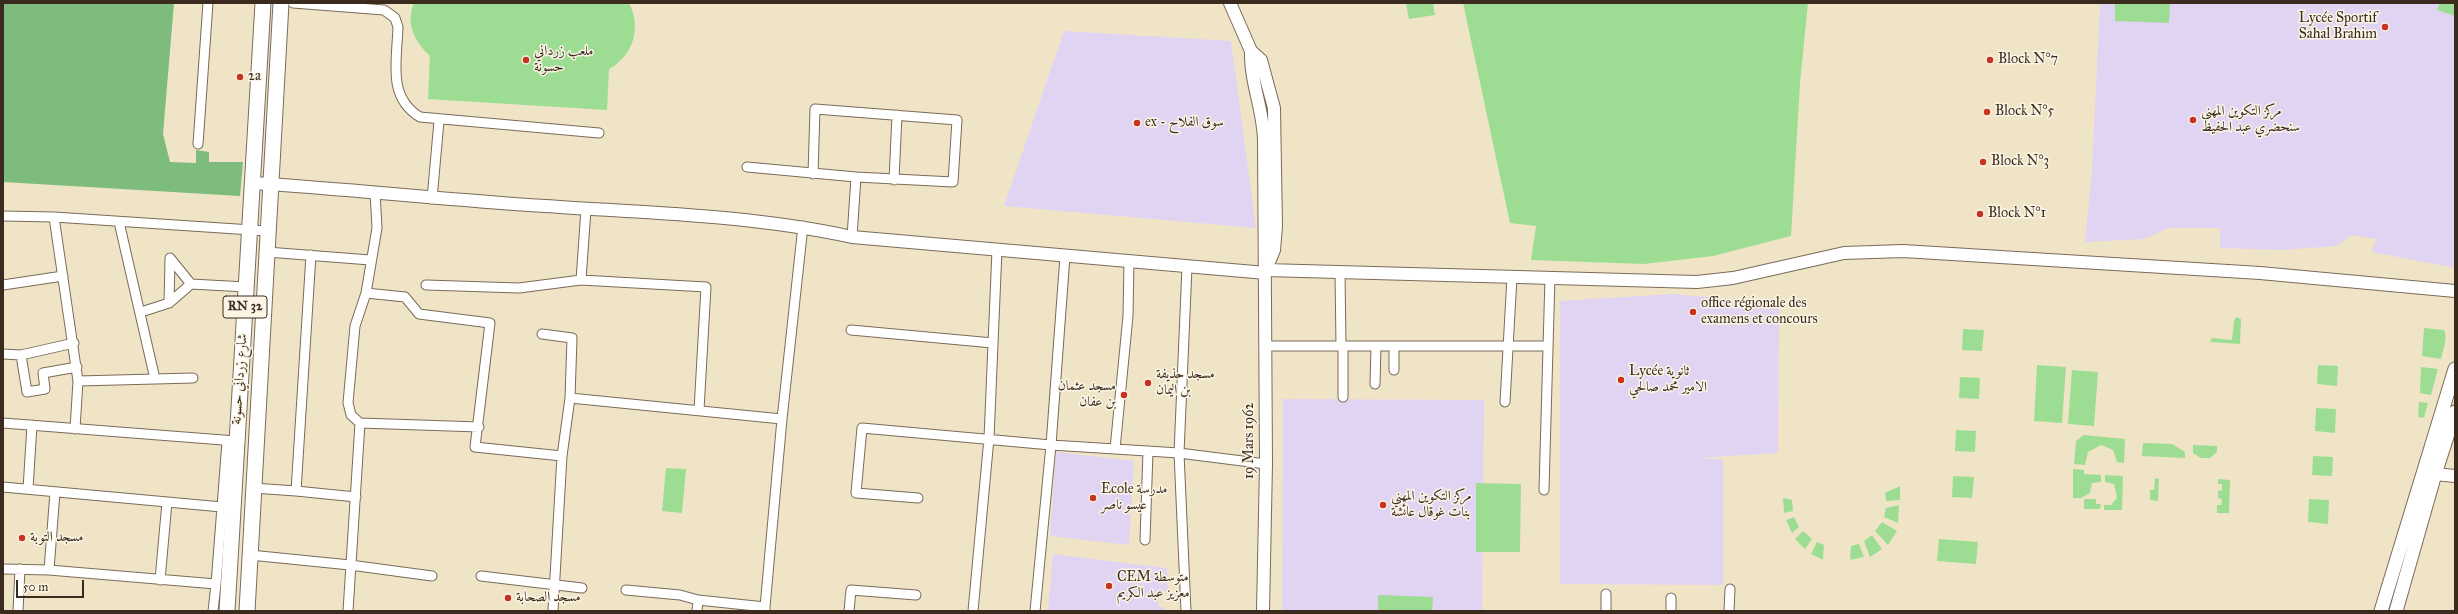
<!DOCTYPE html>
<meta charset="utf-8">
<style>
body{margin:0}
#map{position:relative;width:2458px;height:614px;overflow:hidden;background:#efe5c6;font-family:"IM FELL Great Primer",serif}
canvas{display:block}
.frame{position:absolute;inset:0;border:4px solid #3b2a1e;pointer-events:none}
.scale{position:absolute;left:16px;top:580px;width:68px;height:18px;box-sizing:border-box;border:2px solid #3b2a1e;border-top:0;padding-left:5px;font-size:12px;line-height:14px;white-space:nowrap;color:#3b2a1e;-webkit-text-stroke:3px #fcf5e5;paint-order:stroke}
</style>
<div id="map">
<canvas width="2458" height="614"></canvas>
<div class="frame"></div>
<div class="scale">50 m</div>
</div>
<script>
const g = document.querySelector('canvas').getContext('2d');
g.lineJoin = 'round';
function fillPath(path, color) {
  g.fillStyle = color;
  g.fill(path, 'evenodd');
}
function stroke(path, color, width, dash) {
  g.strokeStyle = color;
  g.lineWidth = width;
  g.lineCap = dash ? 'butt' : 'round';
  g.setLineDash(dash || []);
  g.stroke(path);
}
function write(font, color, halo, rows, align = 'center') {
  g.font = font + ' "IM FELL Great Primer",Amiri,serif';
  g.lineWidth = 3;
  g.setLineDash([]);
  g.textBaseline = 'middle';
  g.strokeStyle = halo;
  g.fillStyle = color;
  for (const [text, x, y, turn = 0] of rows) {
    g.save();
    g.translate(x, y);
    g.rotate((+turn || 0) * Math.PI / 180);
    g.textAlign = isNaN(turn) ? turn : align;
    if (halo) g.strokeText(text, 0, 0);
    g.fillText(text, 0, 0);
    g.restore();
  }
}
fillPath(new Path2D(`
 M 2100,3 L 2455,3 L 2455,268 L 2372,252 L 2376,239 L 2352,235 L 2337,246 L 2282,250 L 2220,248 L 2220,228 L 2169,228 L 2144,239 L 2085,242 L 2092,169 Z
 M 1064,31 L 1231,41 L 1256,228 L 1004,206 Z
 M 1672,294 L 1729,299 L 1730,303 L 1779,298 L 1778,453 L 1697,458 L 1723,459 L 1723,585 L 1560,584 L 1560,301 Z
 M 1283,399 L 1484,400 L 1482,611 L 1282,611 Z
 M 1056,452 L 1134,461 L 1129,545 L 1050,536 Z
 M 1053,554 L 1167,568 L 1168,591 L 1160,590 L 1158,606 L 1165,608 L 1166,611 L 1048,611 Z`), '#e1d4f3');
fillPath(new Path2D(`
 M 414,3 L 629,3 C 642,28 633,56 609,69 L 607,110 L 428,99 L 430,56 C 415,42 405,24 414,3 Z
 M 1406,3 L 1433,3 L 1435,15 L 1409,19 Z
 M 1463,3 L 1808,3 L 1800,83 L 1791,236 L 1713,256 L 1644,264 L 1531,260 L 1536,226 L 1510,223 Z
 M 2115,3 L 2170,3 L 2169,23 L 2115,21 Z
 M 2440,3 L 2455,3 L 2455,16 L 2437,10 Z
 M 2236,317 L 2241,319 L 2240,344 L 2210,342 L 2212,338 L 2232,340 L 2234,321 Z
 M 2424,328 L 2444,330 C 2448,337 2443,350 2441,359 L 2422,356 Z
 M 1963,329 L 1984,330 L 1982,351 L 1962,350 Z
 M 2037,365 L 2066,367 L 2062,423 L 2034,421 Z
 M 2318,365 L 2338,366 L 2337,386 L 2317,384 Z
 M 2421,367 L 2438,369 L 2431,395 L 2420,393 Z
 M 2072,370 L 2098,372 L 2094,426 L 2068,424 Z
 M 1960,377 L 1980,378 L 1979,399 L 1959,398 Z
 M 2419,402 L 2428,403 L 2424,418 L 2418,417 Z
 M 2316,408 L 2336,409 L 2335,433 L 2315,431 Z
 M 1956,430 L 1976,431 L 1975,452 L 1955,451 Z
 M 2084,435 L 2125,439 L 2124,463 L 2117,462 L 2113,450 L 2101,445 L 2088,452 L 2085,465 L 2074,464 L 2076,441 Z
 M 2143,443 L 2172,444 L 2185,452 L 2185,458 L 2142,456 Z
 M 2193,445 L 2217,446 L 2217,452 L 2210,458 L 2201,458 L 2193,453 Z
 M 2313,456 L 2333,457 L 2332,476 L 2312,475 Z
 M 666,468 L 686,469 L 682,513 L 662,511 Z
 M 2073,469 L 2084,470 L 2084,474 L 2101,475 L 2101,482 L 2092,483 L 2090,493 L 2081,498 L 2073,498 Z
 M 2105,475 L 2123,476 L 2122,510 L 2104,510 L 2104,505 L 2111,505 L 2117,498 L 2114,484 L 2105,482 Z
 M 1953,476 L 1974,477 L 1972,498 L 1952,497 Z
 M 2155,478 L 2159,479 L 2158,501 L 2150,500 L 2150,490 L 2154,490 Z
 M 2218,479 L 2230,480 L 2229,513 L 2217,513 L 2217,505 L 2221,505 L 2222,499 L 2218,498 L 2218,491 L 2222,490 L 2222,484 L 2218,484 Z
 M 1476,483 L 1521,484 L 1520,552 L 1476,552 Z
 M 1900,486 L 1900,500 L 1886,501 L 1885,493 Z
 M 1783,498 L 1792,500 L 1793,511 L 1784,513 Z
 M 2084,499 L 2096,499 L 2096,504 L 2101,504 L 2100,509 L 2084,509 Z
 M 2309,499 L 2329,500 L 2328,524 L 2308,522 Z
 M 1899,505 L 1898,523 L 1884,517 L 1886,508 Z
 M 1794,517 L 1799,527 L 1792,533 L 1786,520 Z
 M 1882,522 L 1897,531 L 1888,545 L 1875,531 Z
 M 1803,531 L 1812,539 L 1805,549 L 1795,539 Z
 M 1872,535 L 1882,549 L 1870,557 L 1864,541 Z
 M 1939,539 L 1978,542 L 1976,564 L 1937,561 Z
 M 1817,542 L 1824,545 L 1823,560 L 1811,554 Z
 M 1859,544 L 1864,557 L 1850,560 L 1851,546 Z
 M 1378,595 L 1433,597 L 1432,611 L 1378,611 Z`), '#9ddd93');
fillPath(new Path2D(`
 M 3,3 L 174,3 L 163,134 L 170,162 L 196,163 L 196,150 L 209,152 L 209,162 L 243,162 L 240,196 L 3,182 Z`), '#7ebc7d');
const minor = new Path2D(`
 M 293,3 L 384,10 L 395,18 L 398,27 C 397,61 387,97 420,117 L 599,133
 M 198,144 L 208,3
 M 747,167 L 856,177 L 852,237
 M 813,174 L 815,109 L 957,120 L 953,182 L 856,177
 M 894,180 L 897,115
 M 432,199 L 439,121
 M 3,216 L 54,217 L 267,231
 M 54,217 L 78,381 L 155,379
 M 119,222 L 155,379 L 193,378
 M 267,252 L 370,260
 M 311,255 L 296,491 L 356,497
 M 1340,272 L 1341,346
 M 581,280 L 586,209
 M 3,285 L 63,276
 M 426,285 L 519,288 L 581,280 L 706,287 L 699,410
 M 366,293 L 405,297 L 419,314 L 490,323 L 475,447 L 562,456
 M 169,303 L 170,258 L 191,284
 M 141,312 L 169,303 L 191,284 L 246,287
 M 851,330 L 993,343
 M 542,334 L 572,338 L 570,398 L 562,456 L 553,611
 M 1265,346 L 1548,346
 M 1343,346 L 1343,397
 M 3,354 L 21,355 L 74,343
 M 21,355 L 27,392 L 45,389 L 43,373 L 77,367
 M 1394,370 L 1394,346
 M 1375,384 L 1376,346
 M 570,398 L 782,419 L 765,607
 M 1505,402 L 1512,277
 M 782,419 L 803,226
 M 3,423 L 236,441
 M 360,423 L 479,427
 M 75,429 L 78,381
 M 1115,449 L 1128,316 L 1129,261
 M 3,487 L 222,507 L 216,584 L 49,570 L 3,569
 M 253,488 L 296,491
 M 28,489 L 32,425
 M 1544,490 L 1550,277
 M 918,498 L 856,493 L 862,428 L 1051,445 L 1065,256
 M 222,507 L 227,441
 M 1145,540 L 1148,451
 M 250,555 L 350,565 L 432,576
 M 49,570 L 55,492
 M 481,576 L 582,588
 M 160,580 L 167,502
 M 626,590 L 680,595 L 698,600
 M 1606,594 L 1606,611
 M 1671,598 L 1671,611
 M 18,611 L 20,569
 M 213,611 L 216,584
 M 348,611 L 360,423 L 351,415 L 348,403 L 355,326 L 366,293 L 377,228 L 375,192
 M 697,611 L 698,600 L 765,607 L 765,611
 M 849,611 L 851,590 L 916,595
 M 973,611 L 989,438 L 997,250
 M 1035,611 L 1051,445 L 1179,453 L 1266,464
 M 1186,611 L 1179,453 L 1187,267
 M 1729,611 L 1730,589`);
const tertiary = new Path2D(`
 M 1230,3 L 1251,51 L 1261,60 L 1274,108 L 1276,227 L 1274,250 L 1267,267
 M 1251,51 C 1250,81 1263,109 1264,139 L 1266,464 L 1263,611
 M 252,183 C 350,189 447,200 545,206 C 648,213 751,215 852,237 L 1266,273
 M 1266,270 L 1697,282 L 1733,278 L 1844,253 L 1903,251 L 2260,273 L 2455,291
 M 2435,474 L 2455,476`);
const secondary = new Path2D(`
 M 2381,611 L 2455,369
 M 2396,611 L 2435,474 L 2455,412`);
const primary = new Path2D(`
 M 227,611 L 263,3
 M 247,611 L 281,3`);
stroke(minor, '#7a6b59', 11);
stroke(tertiary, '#7a6b59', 14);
stroke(secondary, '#7a6b59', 15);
stroke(primary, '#7a6b59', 17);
stroke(minor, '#fff', 9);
stroke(tertiary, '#fff', 12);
stroke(secondary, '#fff', 13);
stroke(primary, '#fff', 15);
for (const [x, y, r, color] of [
 [2385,27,4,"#c8321e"],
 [526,60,4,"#c8321e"],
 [1990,60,4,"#c8321e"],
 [240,77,4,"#c8321e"],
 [1987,112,4,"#c8321e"],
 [2193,120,4,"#c8321e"],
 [1137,123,4,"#c8321e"],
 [1983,162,4,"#c8321e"],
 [1980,214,4,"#c8321e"],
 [1693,312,4,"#c8321e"],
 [1621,380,4,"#c8321e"],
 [1148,383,4,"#c8321e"],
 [1124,395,4,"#c8321e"],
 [1093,498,4,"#c8321e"],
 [1383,505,4,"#c8321e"],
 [22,538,4,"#c8321e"],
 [1109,586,4,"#c8321e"],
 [508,598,4,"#c8321e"]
]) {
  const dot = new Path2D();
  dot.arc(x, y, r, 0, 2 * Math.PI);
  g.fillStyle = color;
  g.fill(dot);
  stroke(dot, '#fcf5e5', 1.5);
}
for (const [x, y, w] of [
 [245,307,44]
]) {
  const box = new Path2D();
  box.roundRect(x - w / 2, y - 11, w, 22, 3);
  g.fillStyle = '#fcf5e5';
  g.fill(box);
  stroke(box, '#3b2a1e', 1);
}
write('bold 13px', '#3b2a1e', null, [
 ["RN 32",245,307]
]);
write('14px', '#3b2a1e', '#fcf5e5', [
 ["Lycée Sportif",2377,19,"right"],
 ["Sahal Brahim",2377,35,"right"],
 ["ملعب زرداني",534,52],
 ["حسونة",534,68],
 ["Block N°7",1998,60],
 ["2a",248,77],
 ["Block N°5",1995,112],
 ["مركز التكوين المهني",2201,112],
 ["سنحضري عبد الحفيظ",2201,128],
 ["ex - سوق الفلاح",1145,123],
 ["Block N°3",1991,162],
 ["Block N°1",1988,214],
 ["office régionale des",1701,304],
 ["examens et concours",1701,320],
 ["Lycée ثانوية",1629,372],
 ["الامير محمد صالحي",1629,388],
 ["مسجد حذيفة",1156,375],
 ["بن اليمان",1156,391],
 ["مسجد عثمان",1116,387,"right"],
 ["بن عفان",1116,403,"right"],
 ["Ecole مدرسة",1101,490],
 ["عيسو ناصر",1101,506],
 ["مركز التكوين المهني",1391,497],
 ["بنات غوقال عائشة",1391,513],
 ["مسجد التوبة",30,538],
 ["CEM متوسطة",1117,578],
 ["معزيز عبد الكريم",1117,594],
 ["مسجد الصحابة",516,598]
], 'left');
write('14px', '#3b2a1e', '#fcf5e5', [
 ["شارع زرداني حسونة",240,379,-86],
 ["19 Mars 1962",1250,441,-90]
]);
</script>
